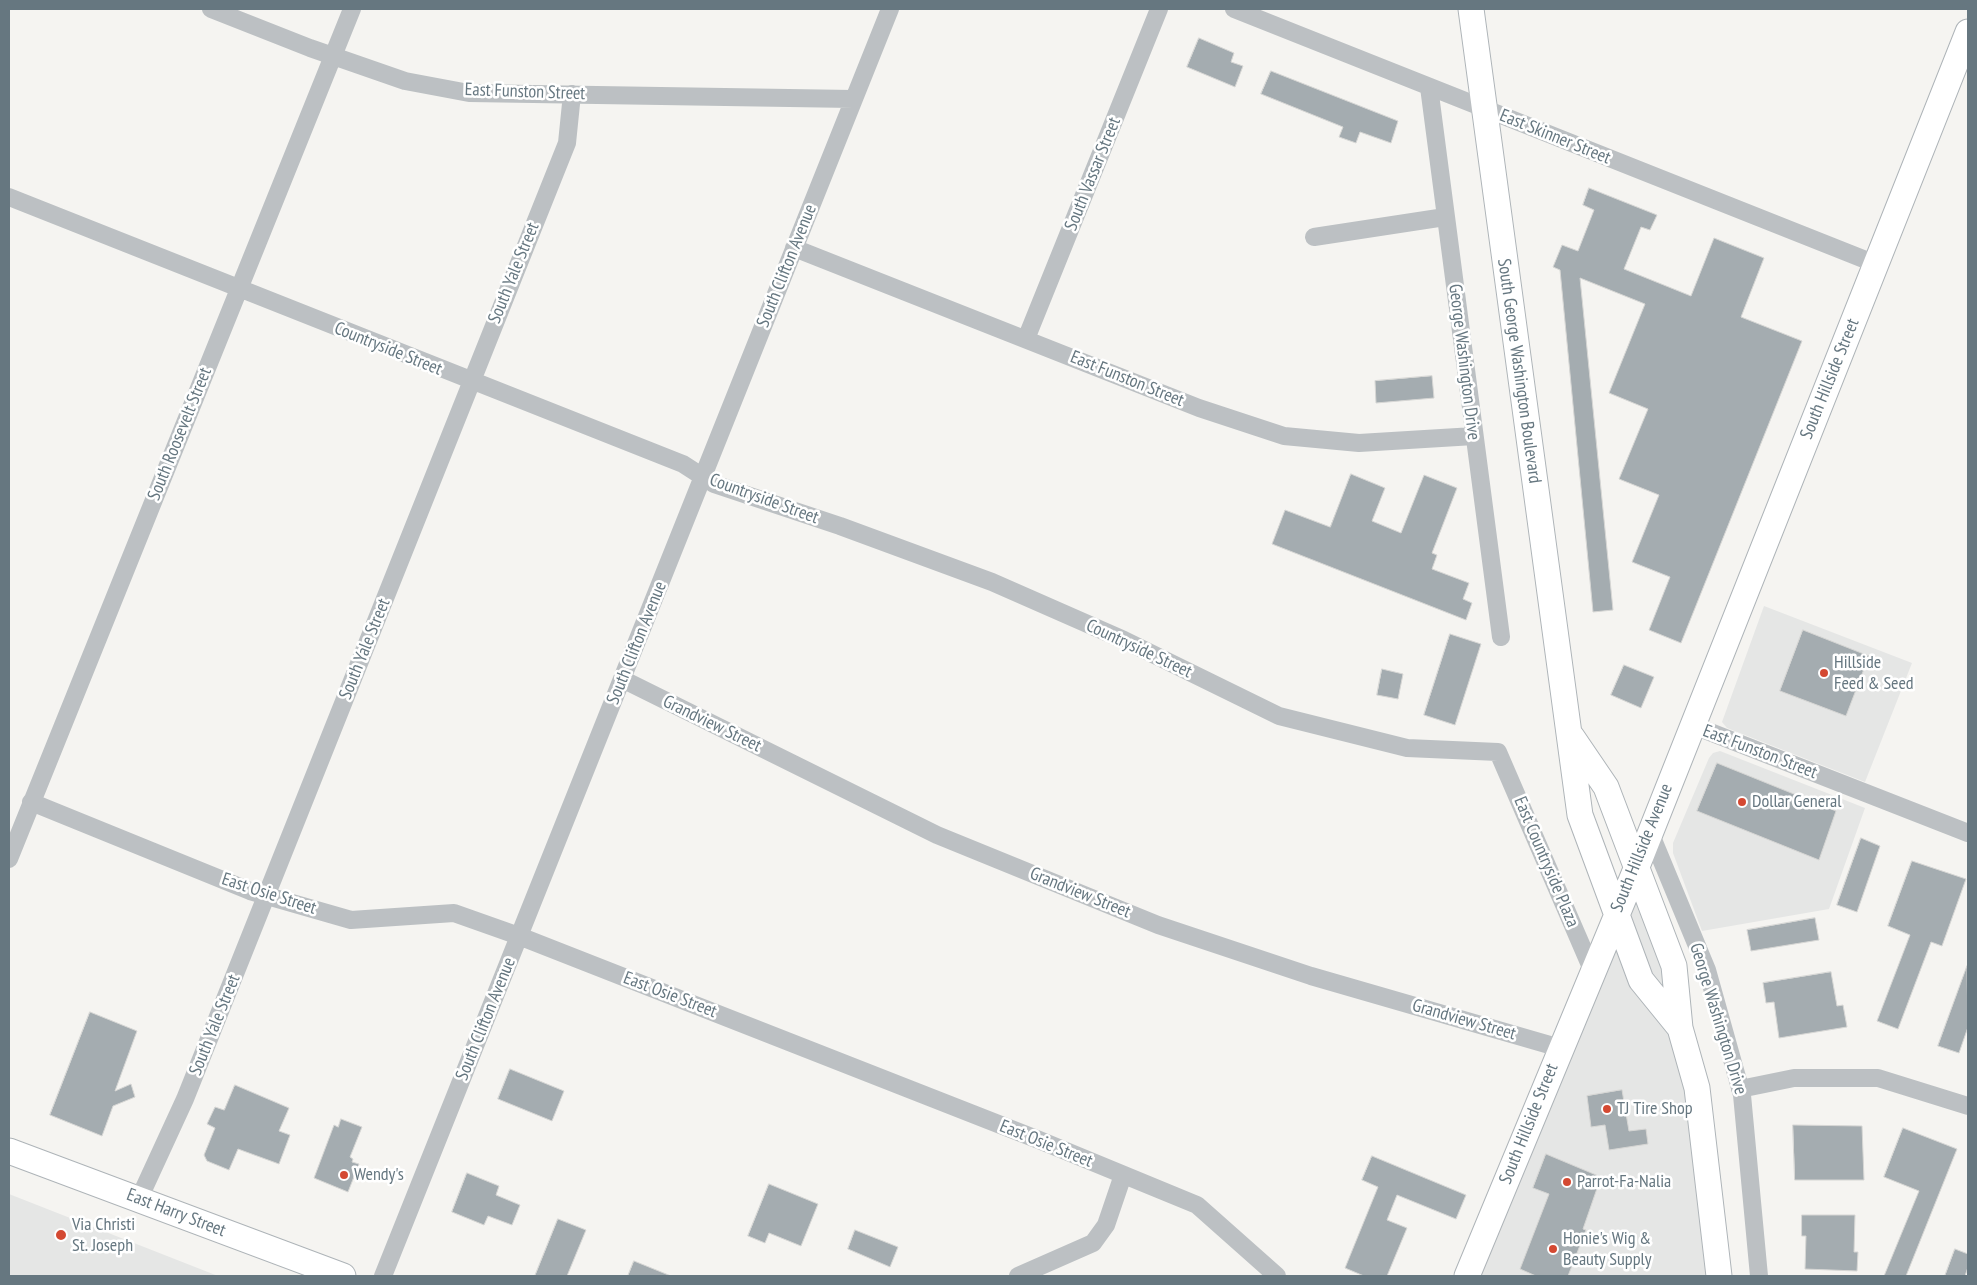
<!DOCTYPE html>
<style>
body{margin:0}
#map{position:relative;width:1977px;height:1285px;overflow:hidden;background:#f5f4f1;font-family:"PT Sans Narrow",sans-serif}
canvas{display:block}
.frame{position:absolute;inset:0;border:10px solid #667780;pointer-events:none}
</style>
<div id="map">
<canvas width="1977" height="1285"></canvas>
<div class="frame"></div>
</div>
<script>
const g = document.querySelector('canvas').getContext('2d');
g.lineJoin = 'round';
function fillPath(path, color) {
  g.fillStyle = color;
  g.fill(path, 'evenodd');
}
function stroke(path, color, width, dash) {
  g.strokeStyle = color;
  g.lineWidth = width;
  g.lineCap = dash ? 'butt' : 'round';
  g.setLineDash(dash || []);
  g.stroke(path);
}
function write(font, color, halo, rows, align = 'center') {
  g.font = font + ' "PT Sans Narrow",sans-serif';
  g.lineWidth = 5;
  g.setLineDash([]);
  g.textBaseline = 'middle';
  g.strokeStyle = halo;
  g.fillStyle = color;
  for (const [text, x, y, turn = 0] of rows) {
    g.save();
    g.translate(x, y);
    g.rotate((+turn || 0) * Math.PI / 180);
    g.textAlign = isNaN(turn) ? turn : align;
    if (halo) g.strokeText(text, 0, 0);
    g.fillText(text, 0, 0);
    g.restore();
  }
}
fillPath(new Path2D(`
 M 1764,606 L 1912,663 L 1865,782 L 1727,728 L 1722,722 Z
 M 1720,751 L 1865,808 L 1829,909 L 1702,931 L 1673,853 L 1673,843 L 1709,758 L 1713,753 Z
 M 1636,869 L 1674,966 L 1719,1276 L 1469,1276 Z
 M 9,1194 L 218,1276 L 9,1276 Z`), '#e5e6e5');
const building = new Path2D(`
 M 1199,38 L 1234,53 L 1231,62 L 1243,66 L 1235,87 L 1187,67 Z
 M 1271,71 L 1398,121 L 1391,143 L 1360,132 L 1356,143 L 1339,137 L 1343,127 L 1261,94 Z
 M 1589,188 L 1657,215 L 1650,230 L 1641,227 L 1624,269 L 1691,296 L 1714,238 L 1764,258 L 1741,317 L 1802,341 L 1681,643 L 1649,630 L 1670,577 L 1632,562 L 1659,495 L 1619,479 L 1648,409 L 1609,393 L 1645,304 L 1580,278 L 1613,610 L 1593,612 L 1560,270 L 1553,267 L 1562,245 L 1578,251 L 1594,210 L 1583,205 Z
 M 1432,376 L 1434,398 L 1376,403 L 1375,381 Z
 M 1351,474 L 1385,488 L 1372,521 L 1401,533 L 1424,475 L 1457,488 L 1432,553 L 1437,555 L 1432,569 L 1469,583 L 1463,599 L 1472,603 L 1466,620 L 1272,544 L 1285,510 L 1330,527 Z
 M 1803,630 L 1869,656 L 1846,716 L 1780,691 Z
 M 1450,634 L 1481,644 L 1455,725 L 1424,715 Z
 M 1624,665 L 1654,677 L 1641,708 L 1611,695 Z
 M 1382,669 L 1403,674 L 1398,699 L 1377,695 Z
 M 1717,763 L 1836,811 L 1819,860 L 1697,811 Z
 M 1861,838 L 1880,846 L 1857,912 L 1837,905 Z
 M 1912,861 L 1966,879 L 1942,946 L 1931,942 L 1898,1029 L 1877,1021 L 1910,935 L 1888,926 Z
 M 1815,918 L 1819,940 L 1751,951 L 1747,930 Z
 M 1967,966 L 1968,1027 L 1959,1053 L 1938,1046 Z
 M 1831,972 L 1837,1006 L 1843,1005 L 1847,1027 L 1779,1038 L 1774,1002 L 1766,1003 L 1763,983 Z
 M 90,1012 L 137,1031 L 115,1091 L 131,1084 L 135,1097 L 113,1106 L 102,1136 L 50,1115 Z
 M 510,1069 L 564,1091 L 552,1121 L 498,1099 Z
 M 235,1085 L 289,1108 L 279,1131 L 290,1135 L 279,1164 L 238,1149 L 229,1170 L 207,1161 L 204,1155 L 215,1128 L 207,1124 L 215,1107 L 224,1110 Z
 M 1622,1090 L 1629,1131 L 1646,1129 L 1648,1144 L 1609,1150 L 1605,1125 L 1591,1127 L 1587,1096 Z
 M 341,1119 L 362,1127 L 350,1157 L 353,1159 L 352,1162 L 359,1164 L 348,1192 L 314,1178 L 334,1125 L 338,1127 Z
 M 1793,1125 L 1862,1126 L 1864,1180 L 1795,1180 Z
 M 1903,1128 L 1957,1149 L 1906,1276 L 1884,1276 L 1919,1191 L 1884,1177 Z
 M 1546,1154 L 1601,1177 L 1583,1229 L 1586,1230 L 1568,1276 L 1536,1276 L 1520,1269 L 1549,1194 L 1533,1188 Z
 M 1372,1156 L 1466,1195 L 1456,1219 L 1397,1195 L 1387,1220 L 1407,1228 L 1387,1276 L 1364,1276 L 1345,1268 L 1378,1187 L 1362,1180 Z
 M 467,1173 L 499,1186 L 496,1195 L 520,1205 L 512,1225 L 488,1216 L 484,1225 L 452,1212 Z
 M 769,1184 L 818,1204 L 801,1246 L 769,1233 L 765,1243 L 748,1236 Z
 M 1802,1215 L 1855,1215 L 1854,1252 L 1858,1252 L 1857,1271 L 1805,1269 L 1806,1236 L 1802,1236 Z
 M 558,1219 L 586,1230 L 567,1276 L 535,1276 Z
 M 855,1230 L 898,1247 L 890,1267 L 848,1249 Z
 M 1955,1249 L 1968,1254 L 1968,1267 L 1965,1276 L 1945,1276 Z
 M 634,1261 L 671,1276 L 628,1276 Z`);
fillPath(building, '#a4acb0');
stroke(building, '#d6d6d4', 1);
const secondary = new Path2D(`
 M 1471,9 L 1580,815 L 1641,980 L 1680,1028
 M 1572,737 L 1606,787 L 1674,966 L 1680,1028 L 1697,1088 L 1719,1276
 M 9,1151 L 343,1276
 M 1467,1276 L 1636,869 L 1968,32`);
stroke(secondary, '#aeb4b8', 27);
stroke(new Path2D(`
 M 211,9 L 310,48 L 405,81 L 469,93 L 853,99
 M 1234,9 L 1876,264
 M 1429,87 L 1501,637
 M 9,197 L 683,464 L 714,484 L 840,526 L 992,582 L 1124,640 L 1279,716 L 1407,748 L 1498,752 L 1593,972
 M 1314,237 L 1445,217
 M 794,248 L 1199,408 L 1284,436 L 1359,443 L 1474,436
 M 1026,339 L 1159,9
 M 622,679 L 937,835 L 1158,925 L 1311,976 L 1560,1048
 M 1692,725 L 1968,833
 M 31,802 L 250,891 L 351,920 L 454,913 L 519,936 L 1039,1140 L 1197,1205 L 1277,1276
 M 1649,830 L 1707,970 L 1742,1095 L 1759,1276
 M 9,859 L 352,9
 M 1740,1089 L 1794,1078 L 1878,1078 L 1968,1106
 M 139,1199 L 185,1099 L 567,143 L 572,94
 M 383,1276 L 890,9
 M 1018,1276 L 1093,1243 L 1106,1225 L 1123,1175`), '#bcc0c3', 18);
stroke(secondary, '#fff', 25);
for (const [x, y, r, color] of [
 [1824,673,5,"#d44932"],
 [1742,802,5,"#d44932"],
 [1607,1109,5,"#d44932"],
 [344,1175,5,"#d44932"],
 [1567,1182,5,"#d44932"],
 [61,1235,6,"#d44932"],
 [1553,1249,5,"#d44932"]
]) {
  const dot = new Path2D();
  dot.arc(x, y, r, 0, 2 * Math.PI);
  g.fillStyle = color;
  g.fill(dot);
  stroke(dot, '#fff', 2);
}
write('18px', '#667780', '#fff', [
 ["East Funston Street",525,92,2],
 ["East Skinner Street",1555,137,22],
 ["South Vassar Street",1093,174,-68],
 ["South Clifton Avenue",787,266,-68],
 ["South Yale Street",514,273,-68],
 ["Countryside Street",388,349,22],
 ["George Washington Drive",1464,362,83],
 ["South George Washington Boulevard",1519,371,82],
 ["East Funston Street",1127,379,22],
 ["South Hillside Street",1830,379,-68],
 ["South Roosevelt Street",180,434,-68],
 ["Countryside Street",764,499,20],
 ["South Clifton Avenue",637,643,-68],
 ["South Yale Street",365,649,-68],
 ["Countryside Street",1139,649,25],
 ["Grandview Street",712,724,26],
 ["East Funston Street",1760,752,21],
 ["South Hillside Avenue",1642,848,-68],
 ["East Countryside Plaza",1546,862,67],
 ["Grandview Street",1080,893,22],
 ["East Osie Street",269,894,18],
 ["East Osie Street",670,995,21],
 ["South Clifton Avenue",486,1019,-68],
 ["George Washington Drive",1718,1019,73],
 ["Grandview Street",1464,1020,16],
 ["South Yale Street",215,1025,-68],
 ["South Hillside Street",1529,1124,-68],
 ["East Osie Street",1046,1144,22],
 ["East Harry Street",176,1213,21]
]);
write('18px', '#667780', '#fff', [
 ["Hillside",1834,663],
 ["Feed & Seed",1834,684],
 ["Dollar General",1752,802],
 ["TJ Tire Shop",1617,1109],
 ["Wendy's",354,1175],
 ["Parrot-Fa-Nalia",1577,1182],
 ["Via Christi",72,1225],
 ["St. Joseph",72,1246],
 ["Honie's Wig &",1563,1239],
 ["Beauty Supply",1563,1260]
], 'left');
</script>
